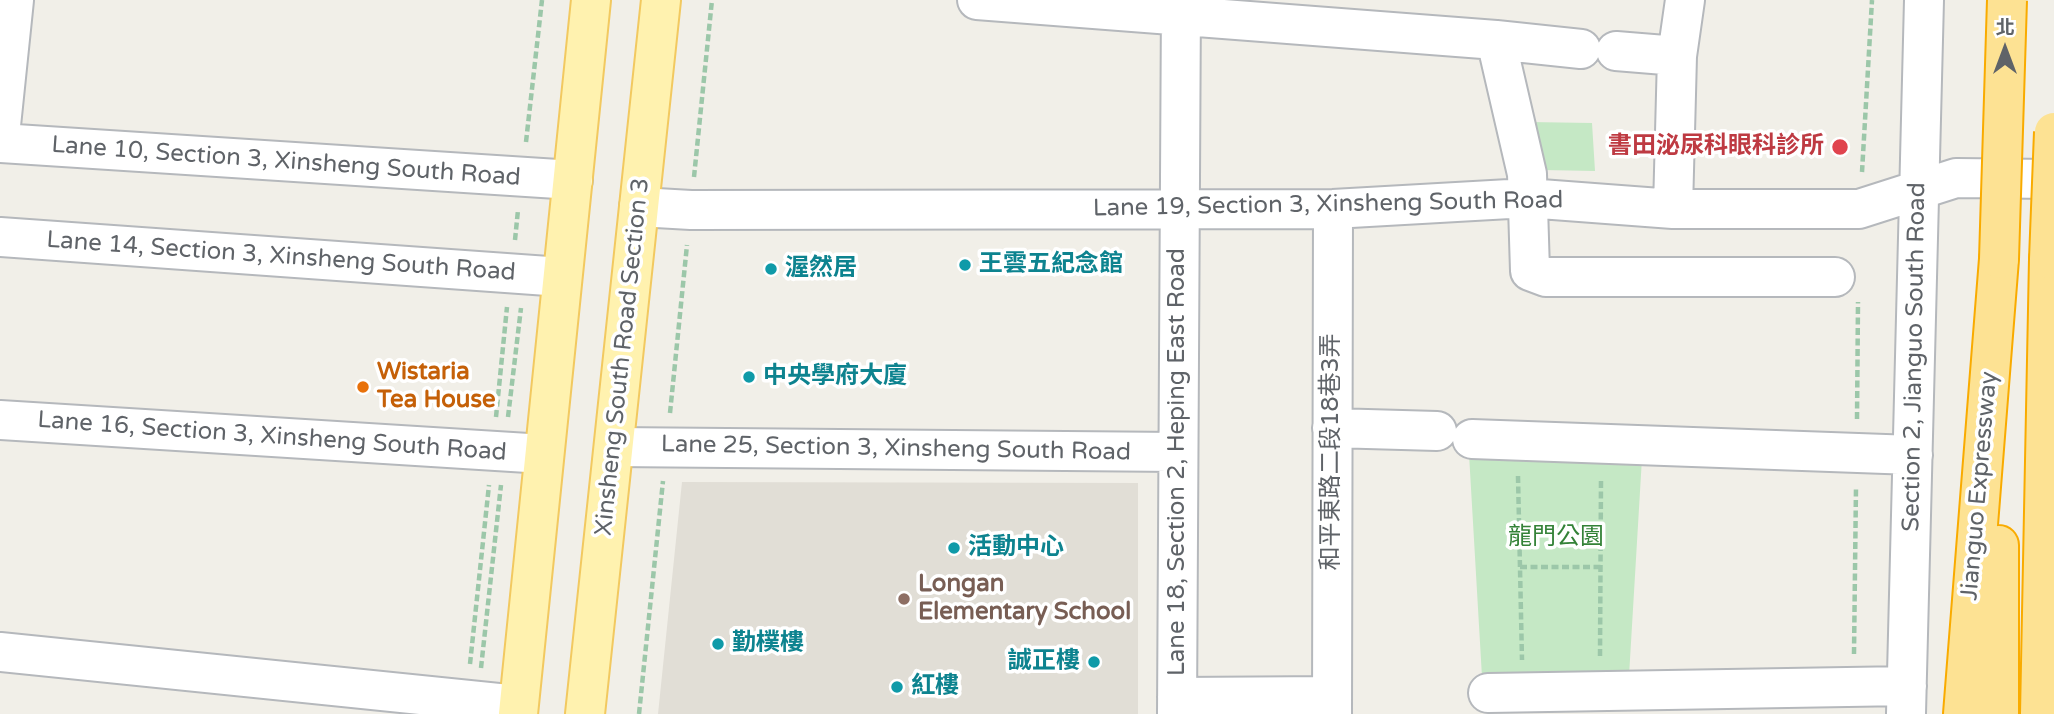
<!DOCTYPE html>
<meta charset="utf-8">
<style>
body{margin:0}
#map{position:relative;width:2054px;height:714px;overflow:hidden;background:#f1efe8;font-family:"Varela Round","Noto Sans TC",sans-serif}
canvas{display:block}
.north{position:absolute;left:1970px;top:14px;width:70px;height:70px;-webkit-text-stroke:5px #fff;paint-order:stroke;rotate:0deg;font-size:19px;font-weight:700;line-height:28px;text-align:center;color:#5f6368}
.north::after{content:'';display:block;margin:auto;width:24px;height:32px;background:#5f6368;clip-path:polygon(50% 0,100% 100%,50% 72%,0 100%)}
</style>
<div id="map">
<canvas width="2054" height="714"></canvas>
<div class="north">北</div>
</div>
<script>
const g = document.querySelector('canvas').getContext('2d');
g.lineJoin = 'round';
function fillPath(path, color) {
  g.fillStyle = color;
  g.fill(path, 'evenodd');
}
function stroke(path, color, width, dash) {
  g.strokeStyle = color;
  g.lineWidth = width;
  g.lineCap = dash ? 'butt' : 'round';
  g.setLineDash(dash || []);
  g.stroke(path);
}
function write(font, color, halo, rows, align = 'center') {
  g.font = font + ' "Varela Round","Noto Sans TC",sans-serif';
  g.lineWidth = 7;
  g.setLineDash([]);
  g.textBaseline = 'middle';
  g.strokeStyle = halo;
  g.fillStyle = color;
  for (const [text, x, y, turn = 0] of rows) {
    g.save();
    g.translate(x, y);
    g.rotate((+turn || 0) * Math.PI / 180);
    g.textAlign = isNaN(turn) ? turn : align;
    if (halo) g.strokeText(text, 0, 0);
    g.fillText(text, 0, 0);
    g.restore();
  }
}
fillPath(new Path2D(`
 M 682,482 L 1138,483 L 1138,714 L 658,714 Z`), '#e1ded6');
fillPath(new Path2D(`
 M 1529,122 L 1592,123 L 1595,171 L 1542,170 Z
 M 1469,454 L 1642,458 L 1629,676 L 1482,677 Z`), '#c5e8c5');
const minor = new Path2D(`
 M 977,0 L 1496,40 L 1527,174 L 1530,271 L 1546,277 L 1835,277
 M 1496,40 L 1581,49
 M 1616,51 L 1677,56
 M 0,135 L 14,0
 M 0,143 L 573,180
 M 639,207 L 691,210 L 1333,209 L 1527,198 L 1673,209 L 1859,209 L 1956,178 L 2054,179
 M 1673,209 L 1677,56 L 1685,0
 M 0,237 L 562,277
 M 0,420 L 544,454
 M 1332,428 L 1437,431
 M 1472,439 L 1913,455
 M 614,447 L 1178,452
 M 0,652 L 518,705
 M 1488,693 L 1907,686
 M 1177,697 L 1332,696
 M 1177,714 L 1181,0
 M 1332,714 L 1333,209
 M 1906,714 L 1924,0`);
const major = new Path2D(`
 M 518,714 L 591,0
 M 585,714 L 661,0`);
const highway = new Path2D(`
 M 1963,714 L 1999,259
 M 1999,714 L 1999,545
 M 2040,714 L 2049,259`);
stroke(minor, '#b5b8bc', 42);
stroke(major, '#f2c960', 42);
stroke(highway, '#f9ab00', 42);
stroke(new Path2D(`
 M 526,142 L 542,0
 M 1862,172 L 1872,0
 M 694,177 L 712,0
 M 515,240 L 518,210
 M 670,413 L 687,245
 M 496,417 L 507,307
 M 508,417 L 521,308
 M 1857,419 L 1858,302
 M 1518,476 L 1522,660
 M 1520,567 L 1601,567
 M 1854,654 L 1856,487
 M 1600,656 L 1601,479
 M 470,664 L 489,485
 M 481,668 L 501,485
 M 639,714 L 663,481`), '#9cc7a9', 4.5, [7, 3.5]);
stroke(minor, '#fff', 38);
stroke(major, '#fff2af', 38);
stroke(highway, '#fde293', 38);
const highwayBridge = new Path2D(`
 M 1999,259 L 2007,0
 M 2049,259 L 2054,132`);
stroke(highwayBridge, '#f9ab00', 42, []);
stroke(highwayBridge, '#fde293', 38);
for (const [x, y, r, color] of [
 [1840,147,9,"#e0444e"],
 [965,265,7,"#0f9aa8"],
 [771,269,7,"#0f9aa8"],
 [749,377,7,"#0f9aa8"],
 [363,387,7,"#e8710a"],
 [954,548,7,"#0f9aa8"],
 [904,599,7,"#8d6e63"],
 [718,644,7,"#0f9aa8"],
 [1094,662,7,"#0f9aa8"],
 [897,687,7,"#0f9aa8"]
]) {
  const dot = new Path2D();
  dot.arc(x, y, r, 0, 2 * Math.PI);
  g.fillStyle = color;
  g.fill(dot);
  stroke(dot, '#fff', 2.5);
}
write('bold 24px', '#be3a42', '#fff', [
 ["書田泌尿科眼科診所",1824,147]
], 'right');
write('24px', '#5f6368', '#fff', [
 ["Lane 10, Section 3, Xinsheng South Road",286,162,4],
 ["Lane 19, Section 3, Xinsheng South Road",1328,205,-1],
 ["Lane 14, Section 3, Xinsheng South Road",281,257,4],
 ["Xinsheng South Road Section 3",623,357,-84],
 ["Section 2, Jianguo South Road",1915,357,-89],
 ["Lane 16, Section 3, Xinsheng South Road",272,437,4],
 ["Lane 25, Section 3, Xinsheng South Road",896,449,1],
 ["和平東路二段18巷3弄",1332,452,-90],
 ["Lane 18, Section 2, Heping East Road",1178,462,-90],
 ["Jianguo Expressway",1980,486,-85]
]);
write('bold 24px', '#0d838f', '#fff', [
 ["王雲五紀念館",979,265],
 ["渥然居",785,269],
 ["中央學府大廈",763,377],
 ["活動中心",968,548],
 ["勤樸樓",732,644],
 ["誠正樓",1080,662,"right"],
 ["紅樓",911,687]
], 'left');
write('bold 24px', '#c56008', '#fff', [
 ["Wistaria",377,373],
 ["Tea House",377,401]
], 'left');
write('24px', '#348238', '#fff', [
 ["龍門公園",1556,538]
]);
write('bold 24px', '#785e54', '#fff', [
 ["Longan",918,585],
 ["Elementary School",918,613]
], 'left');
</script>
